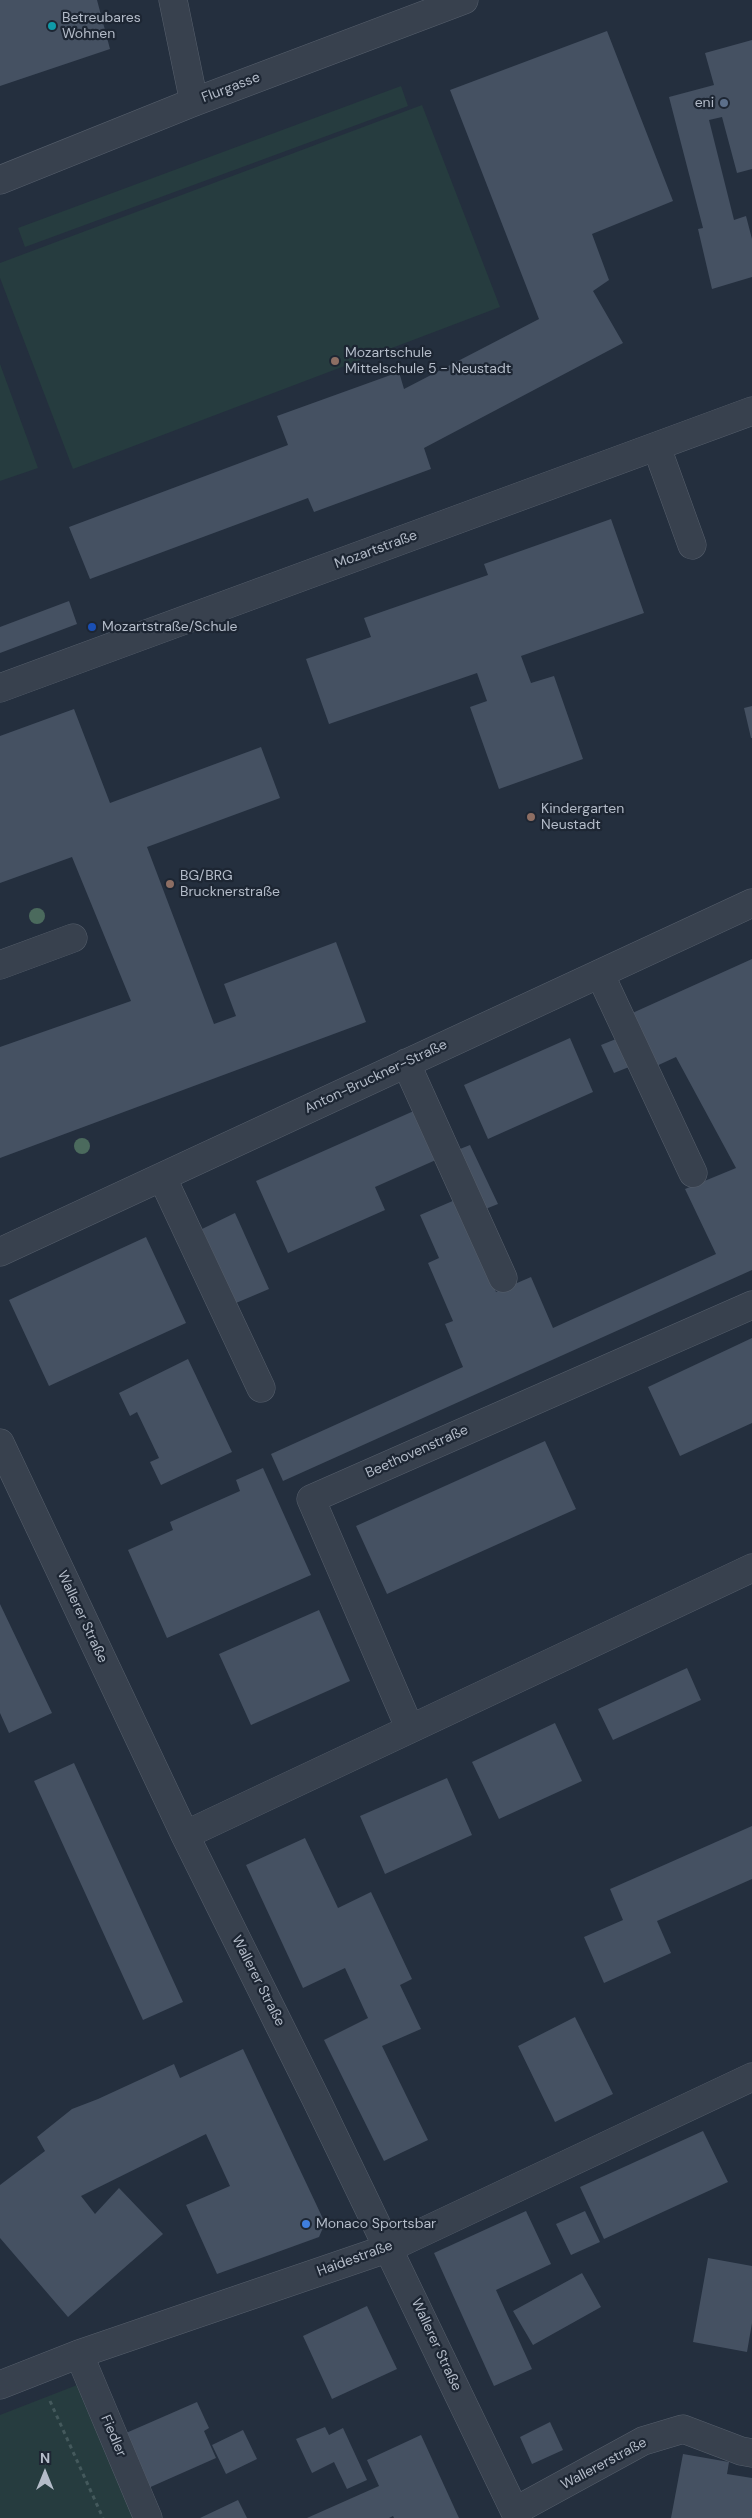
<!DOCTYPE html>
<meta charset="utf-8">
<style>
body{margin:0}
#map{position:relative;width:752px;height:2518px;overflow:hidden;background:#242f3e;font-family:"DM Sans",sans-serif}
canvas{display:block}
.north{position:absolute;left:20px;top:2448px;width:50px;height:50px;-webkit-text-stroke:4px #1d2633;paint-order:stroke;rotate:0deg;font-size:14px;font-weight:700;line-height:20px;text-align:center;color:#b4bcc9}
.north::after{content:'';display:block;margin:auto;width:18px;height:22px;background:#b4bcc9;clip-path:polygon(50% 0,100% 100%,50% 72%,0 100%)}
</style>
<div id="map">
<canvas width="752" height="2518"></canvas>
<div class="north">N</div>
</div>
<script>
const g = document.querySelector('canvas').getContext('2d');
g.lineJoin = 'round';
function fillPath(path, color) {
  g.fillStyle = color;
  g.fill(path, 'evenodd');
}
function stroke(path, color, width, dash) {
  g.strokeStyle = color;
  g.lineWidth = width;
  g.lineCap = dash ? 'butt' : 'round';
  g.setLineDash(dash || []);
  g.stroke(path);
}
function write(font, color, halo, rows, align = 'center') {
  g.font = font + ' "DM Sans",sans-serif';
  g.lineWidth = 4.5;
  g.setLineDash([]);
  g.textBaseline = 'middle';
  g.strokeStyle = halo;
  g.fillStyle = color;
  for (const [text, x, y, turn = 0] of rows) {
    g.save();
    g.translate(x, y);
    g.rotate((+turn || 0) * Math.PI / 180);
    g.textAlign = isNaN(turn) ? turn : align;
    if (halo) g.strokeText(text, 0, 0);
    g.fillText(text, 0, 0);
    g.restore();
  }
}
fillPath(new Path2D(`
 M 401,86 L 408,106 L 25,247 L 18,228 Z
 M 422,105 L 500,307 L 73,469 L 0,278 L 0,263 Z
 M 0,364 L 38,468 L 0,481 Z
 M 90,2380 L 148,2518 L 0,2518 L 0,2415 Z`), '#263c3f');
fillPath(new Path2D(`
 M 0,0 L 97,0 L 110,49 L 0,86 Z
 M 607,31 L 673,201 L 592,234 L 609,280 L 593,291 L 623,343 L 424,448 L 431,469 L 314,512 L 308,498 L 90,579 L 69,527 L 288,445 L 277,416 L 399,372 L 404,389 L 539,319 L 450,90 Z
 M 752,40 L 752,169 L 737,173 L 722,117 L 709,120 L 734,220 L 746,216 L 752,239 L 752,277 L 712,289 L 698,229 L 703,228 L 669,97 L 714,85 L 705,53 Z
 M 611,519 L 644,613 L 521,656 L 531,683 L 554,676 L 583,759 L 499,789 L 470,707 L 487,701 L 477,673 L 329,724 L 306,659 L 371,637 L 364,618 L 488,575 L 484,564 Z
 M 69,601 L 77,624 L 0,653 L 0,627 Z
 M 752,706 L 752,738 L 751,738 L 744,708 Z
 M 74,709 L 110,803 L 261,747 L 280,798 L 147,847 L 214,1024 L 236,1016 L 224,984 L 336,942 L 366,1022 L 0,1158 L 0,1047 L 131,1001 L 72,857 L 0,883 L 0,736 Z
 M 752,959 L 752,1270 L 283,1481 L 271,1454 L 463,1367 L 445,1324 L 453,1321 L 428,1263 L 439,1258 L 420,1215 L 455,1200 L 496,1292 L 531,1277 L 553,1328 L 716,1254 L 685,1189 L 736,1168 L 676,1057 L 652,1068 L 628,1015 Z
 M 570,1038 L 593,1092 L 488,1139 L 464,1085 Z
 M 616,1039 L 629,1067 L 614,1073 L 601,1045 Z
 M 416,1110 L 438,1159 L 375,1187 L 385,1210 L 288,1253 L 256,1181 Z
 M 470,1145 L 498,1204 L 483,1210 L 455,1151 Z
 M 235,1213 L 269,1289 L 236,1303 L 202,1229 Z
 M 146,1237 L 186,1323 L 49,1386 L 9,1300 Z
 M 752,1338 L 752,1423 L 680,1456 L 648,1387 Z
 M 188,1359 L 232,1452 L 161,1485 L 150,1462 L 159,1458 L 137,1412 L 130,1416 L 119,1393 Z
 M 545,1441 L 576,1509 L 387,1594 L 356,1526 Z
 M 263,1468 L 311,1575 L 167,1638 L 128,1550 L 173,1530 L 170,1522 L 240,1491 L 236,1480 Z
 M 0,1604 L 52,1713 L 9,1733 L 0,1713 Z
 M 319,1610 L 350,1681 L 251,1725 L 219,1654 Z
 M 687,1668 L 701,1700 L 613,1740 L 598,1709 Z
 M 555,1723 L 582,1781 L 499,1819 L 472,1762 Z
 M 74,1763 L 183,2002 L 143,2020 L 34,1781 Z
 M 447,1778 L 472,1835 L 385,1874 L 360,1816 Z
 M 752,1826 L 752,1879 L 657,1921 L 671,1953 L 604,1983 L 584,1937 L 623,1920 L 610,1889 Z
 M 305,1838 L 338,1908 L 371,1892 L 412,1979 L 400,1985 L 421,2029 L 382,2046 L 428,2140 L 384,2161 L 324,2040 L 368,2018 L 345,1968 L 303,1988 L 246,1865 Z
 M 575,2017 L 613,2094 L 555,2122 L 518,2046 Z
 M 243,2049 L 325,2223 L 319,2237 L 217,2274 L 186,2205 L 230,2186 L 206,2134 L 81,2196 L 95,2214 L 119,2188 L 163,2234 L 68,2317 L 0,2238 L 0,2185 L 45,2151 L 37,2137 L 72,2109 L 98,2099 L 174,2064 L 180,2078 Z
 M 703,2131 L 728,2182 L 604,2239 L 580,2187 Z
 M 526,2211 L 551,2264 L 496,2290 L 532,2369 L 494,2386 L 434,2253 Z
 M 585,2211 L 600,2242 L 571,2255 L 556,2224 Z
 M 708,2258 L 752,2266 L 752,2323 L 747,2352 L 693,2342 Z
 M 582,2273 L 601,2307 L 533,2345 L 513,2311 Z
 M 367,2306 L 397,2369 L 332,2399 L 303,2336 Z
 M 197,2402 L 209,2428 L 204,2431 L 216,2458 L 146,2489 L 126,2433 Z
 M 550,2422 L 563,2450 L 532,2464 L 520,2437 Z
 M 325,2427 L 329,2435 L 343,2428 L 367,2480 L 347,2489 L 334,2462 L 312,2473 L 296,2439 Z
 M 243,2430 L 257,2459 L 226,2474 L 212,2445 Z
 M 421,2435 L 459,2518 L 394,2518 L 393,2516 L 389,2518 L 307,2518 L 379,2486 L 367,2460 Z
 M 683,2454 L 729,2462 L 727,2474 L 752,2478 L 752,2518 L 671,2518 Z
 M 238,2500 L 247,2518 L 200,2518 Z`), '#455162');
const minor = new Path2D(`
 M 173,0 L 194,102
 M 0,180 L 194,102 L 464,0
 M 657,448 L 692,545
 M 0,688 L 752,411
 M 0,965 L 73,938
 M 600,974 L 693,1173
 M 406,1063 L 503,1278
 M 162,1177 L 261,1388
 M 0,1252 L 752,903
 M 0,1443 L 185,1835 L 316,2099 L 518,2518
 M 410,1729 L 311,1499 L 752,1305
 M 185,1835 L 752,1568
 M 79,2354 L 148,2518
 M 0,2385 L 79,2354 L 389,2248 L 752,2077
 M 515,2511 L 643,2441 L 683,2429 L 741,2451 L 752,2453`);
stroke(minor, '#565f6c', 29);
stroke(new Path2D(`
 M 50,2401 L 103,2518`), '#44595c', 3, [4, 4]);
stroke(minor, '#38414e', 28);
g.fillStyle = '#4b6a5d';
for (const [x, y] of [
 [37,916],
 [82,1146]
]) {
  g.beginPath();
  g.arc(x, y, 8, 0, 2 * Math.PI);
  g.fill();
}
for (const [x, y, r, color] of [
 [52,26,5,"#0f9aa8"],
 [724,103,5,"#5c6f8a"],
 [335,361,5,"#8d6e63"],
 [92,627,5,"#1a4fb4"],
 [531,817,5,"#8d6e63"],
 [170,884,5,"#8d6e63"],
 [306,2224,5,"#3f7fe0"]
]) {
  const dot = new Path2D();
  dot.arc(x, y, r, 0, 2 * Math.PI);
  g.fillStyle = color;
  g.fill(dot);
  stroke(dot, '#1d2633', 2);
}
write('14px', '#b4bcc9', '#1d2633', [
 ["Betreubares",62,18],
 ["Wohnen",62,34],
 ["eni",714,103,"right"],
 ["Mozartschule",345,353],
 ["Mittelschule 5 - Neustadt",345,369],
 ["Mozartstraße/Schule",102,627],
 ["Kindergarten",541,809],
 ["Neustadt",541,825],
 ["BG/BRG",180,876],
 ["Brucknerstraße",180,892],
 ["Monaco Sportsbar",316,2224]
], 'left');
write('14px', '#b4bcc9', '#1d2633', [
 ["Flurgasse",231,88,-21],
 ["Mozartstraße",376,550,-20],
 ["Anton-Bruckner-Straße",376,1077,-25],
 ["Beethovenstraße",417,1452,-24],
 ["Wallerer Straße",82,1617,65],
 ["Wallerer Straße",258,1981,63],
 ["Haidestraße",355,2259,-20],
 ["Wallerer Straße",436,2345,65],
 ["Fiedler",113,2436,67],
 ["Wallererstraße",604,2464,-28]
]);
</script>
